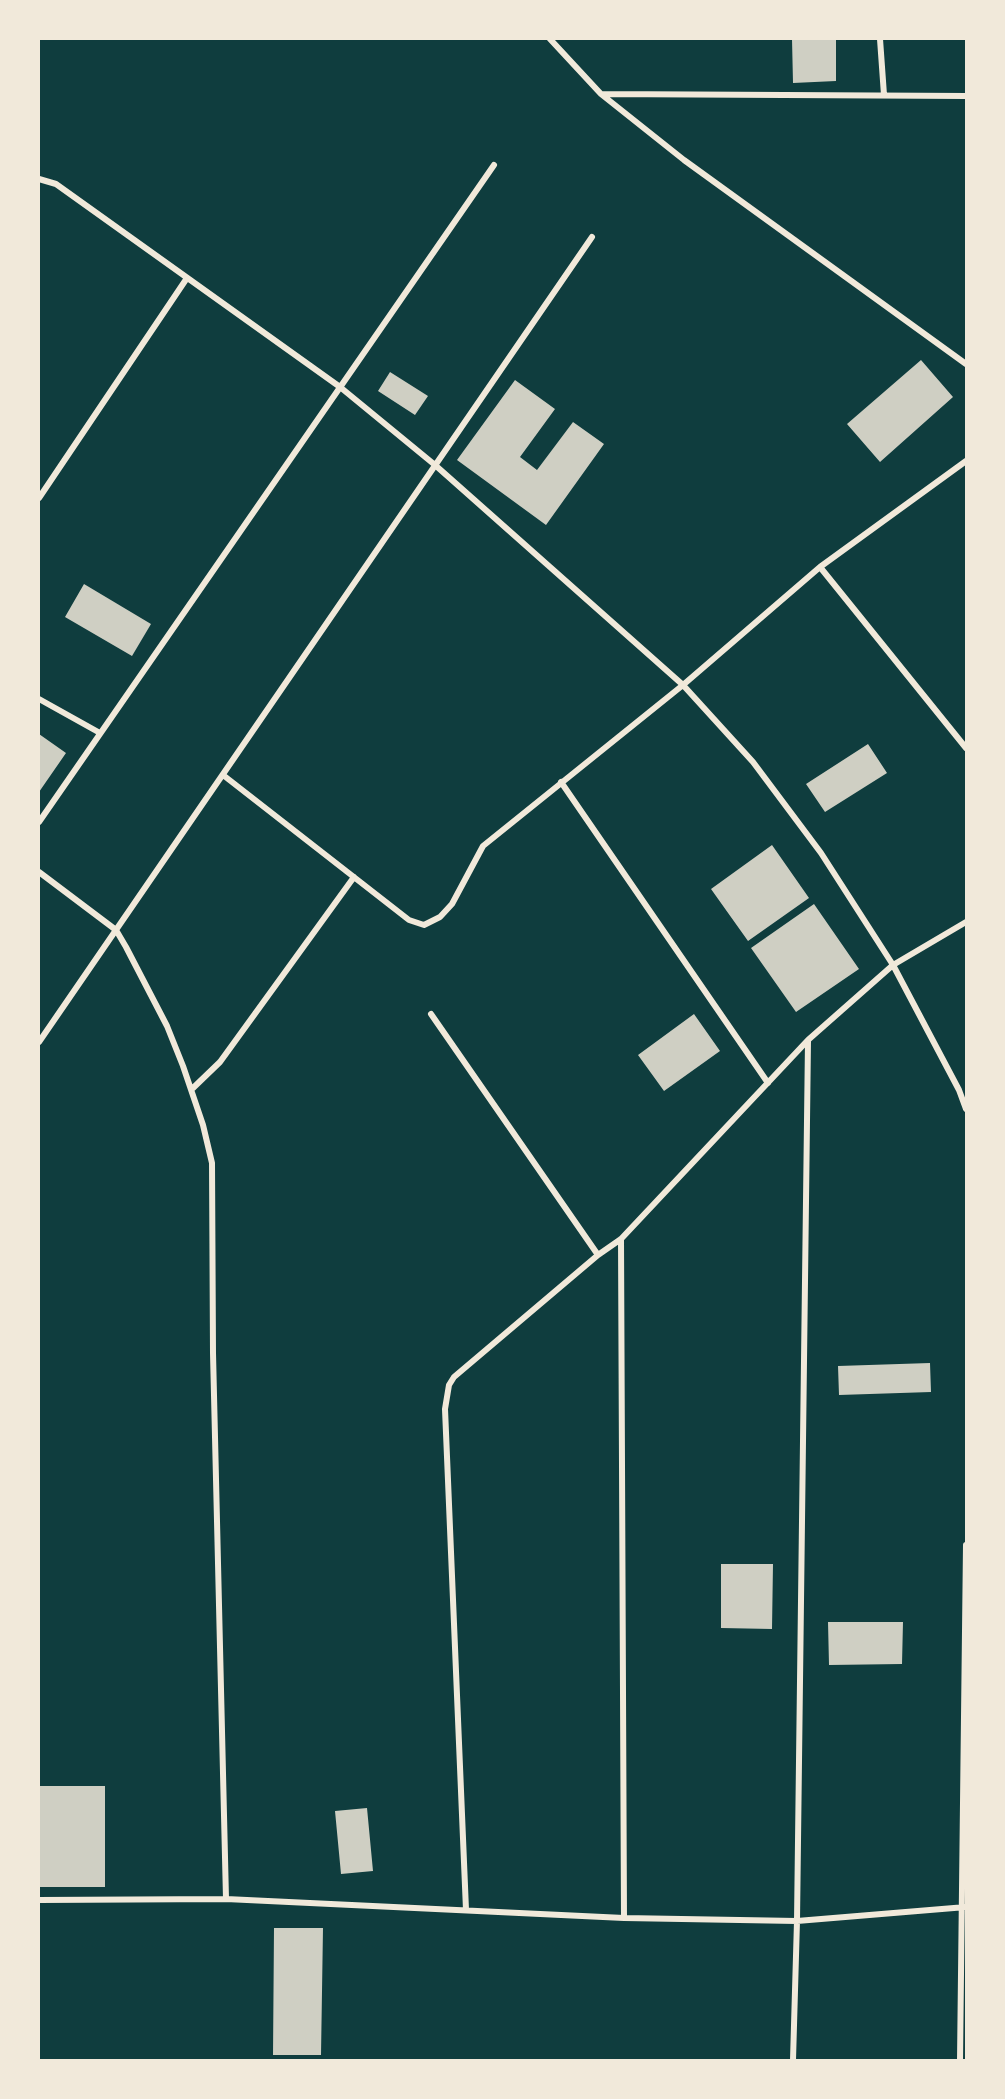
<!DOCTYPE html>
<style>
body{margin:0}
#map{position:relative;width:1005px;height:2099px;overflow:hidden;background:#0f3d3e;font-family:"PT Sans",sans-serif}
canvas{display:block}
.frame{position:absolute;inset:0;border:40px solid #f1e9da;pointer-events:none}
</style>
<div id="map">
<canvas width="1005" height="2099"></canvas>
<div class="frame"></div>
</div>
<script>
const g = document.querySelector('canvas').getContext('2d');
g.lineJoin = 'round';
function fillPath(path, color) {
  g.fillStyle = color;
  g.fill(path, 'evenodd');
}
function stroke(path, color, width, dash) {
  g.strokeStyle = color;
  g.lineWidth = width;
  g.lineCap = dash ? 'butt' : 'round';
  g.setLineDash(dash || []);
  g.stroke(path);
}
fillPath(new Path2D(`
 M 792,39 L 836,39 L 836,81 L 793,83 Z
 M 921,360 L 953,397 L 880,462 L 847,424 Z
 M 390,372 L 428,396 L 415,415 L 378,391 Z
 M 515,380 L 555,409 L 520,457 L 537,470 L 573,422 L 604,444 L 546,525 L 457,460 Z
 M 84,584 L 151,624 L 132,656 L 65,617 Z
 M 39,734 L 66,753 L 39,792 Z
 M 868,744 L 887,773 L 825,812 L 806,784 Z
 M 772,845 L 809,898 L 748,941 L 711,889 Z
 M 814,904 L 859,969 L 796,1012 L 751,948 Z
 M 694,1014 L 720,1051 L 664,1091 L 638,1055 Z
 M 930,1363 L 931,1392 L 839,1395 L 838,1366 Z
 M 721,1564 L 773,1564 L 772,1629 L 721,1628 Z
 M 828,1622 L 903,1622 L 902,1664 L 829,1665 Z
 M 39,1786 L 105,1786 L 105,1887 L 39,1887 Z
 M 367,1808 L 373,1871 L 341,1874 L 335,1811 Z
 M 274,1928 L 323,1928 L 321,2055 L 273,2055 Z`), '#cfcfc3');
stroke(new Path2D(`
 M 550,39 L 601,94 L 684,160 L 966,364
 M 880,39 L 884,95
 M 602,94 L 966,96
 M 39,179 L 56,184 L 340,387 L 435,465 L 683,685 L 753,762 L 821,853 L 893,965 L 959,1090 L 966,1109
 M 39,498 L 187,278
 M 820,567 L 966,748
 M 39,699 L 100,733
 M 223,775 L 409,920 L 424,925 L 440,917 L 452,904 L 483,846 L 683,685 L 820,567 L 966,461
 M 561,782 L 768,1083
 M 39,822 L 494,165
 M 39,872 L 116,930 L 126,947 L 167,1026 L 183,1066 L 203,1125 L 212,1163 L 213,1353 L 226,1899
 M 431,1014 L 598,1255
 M 39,1042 L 592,237
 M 192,1089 L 220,1062 L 354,877
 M 621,1239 L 624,1918
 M 39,1900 L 226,1899 L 624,1918 L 797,1921 L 966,1907
 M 466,1910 L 445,1409 L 449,1385 L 454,1377 L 598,1255 L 621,1239 L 808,1040 L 893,965 L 966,922
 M 793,2060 L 797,1921 L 808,1041
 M 960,2060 L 966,1545`), '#f1e9da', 6);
</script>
